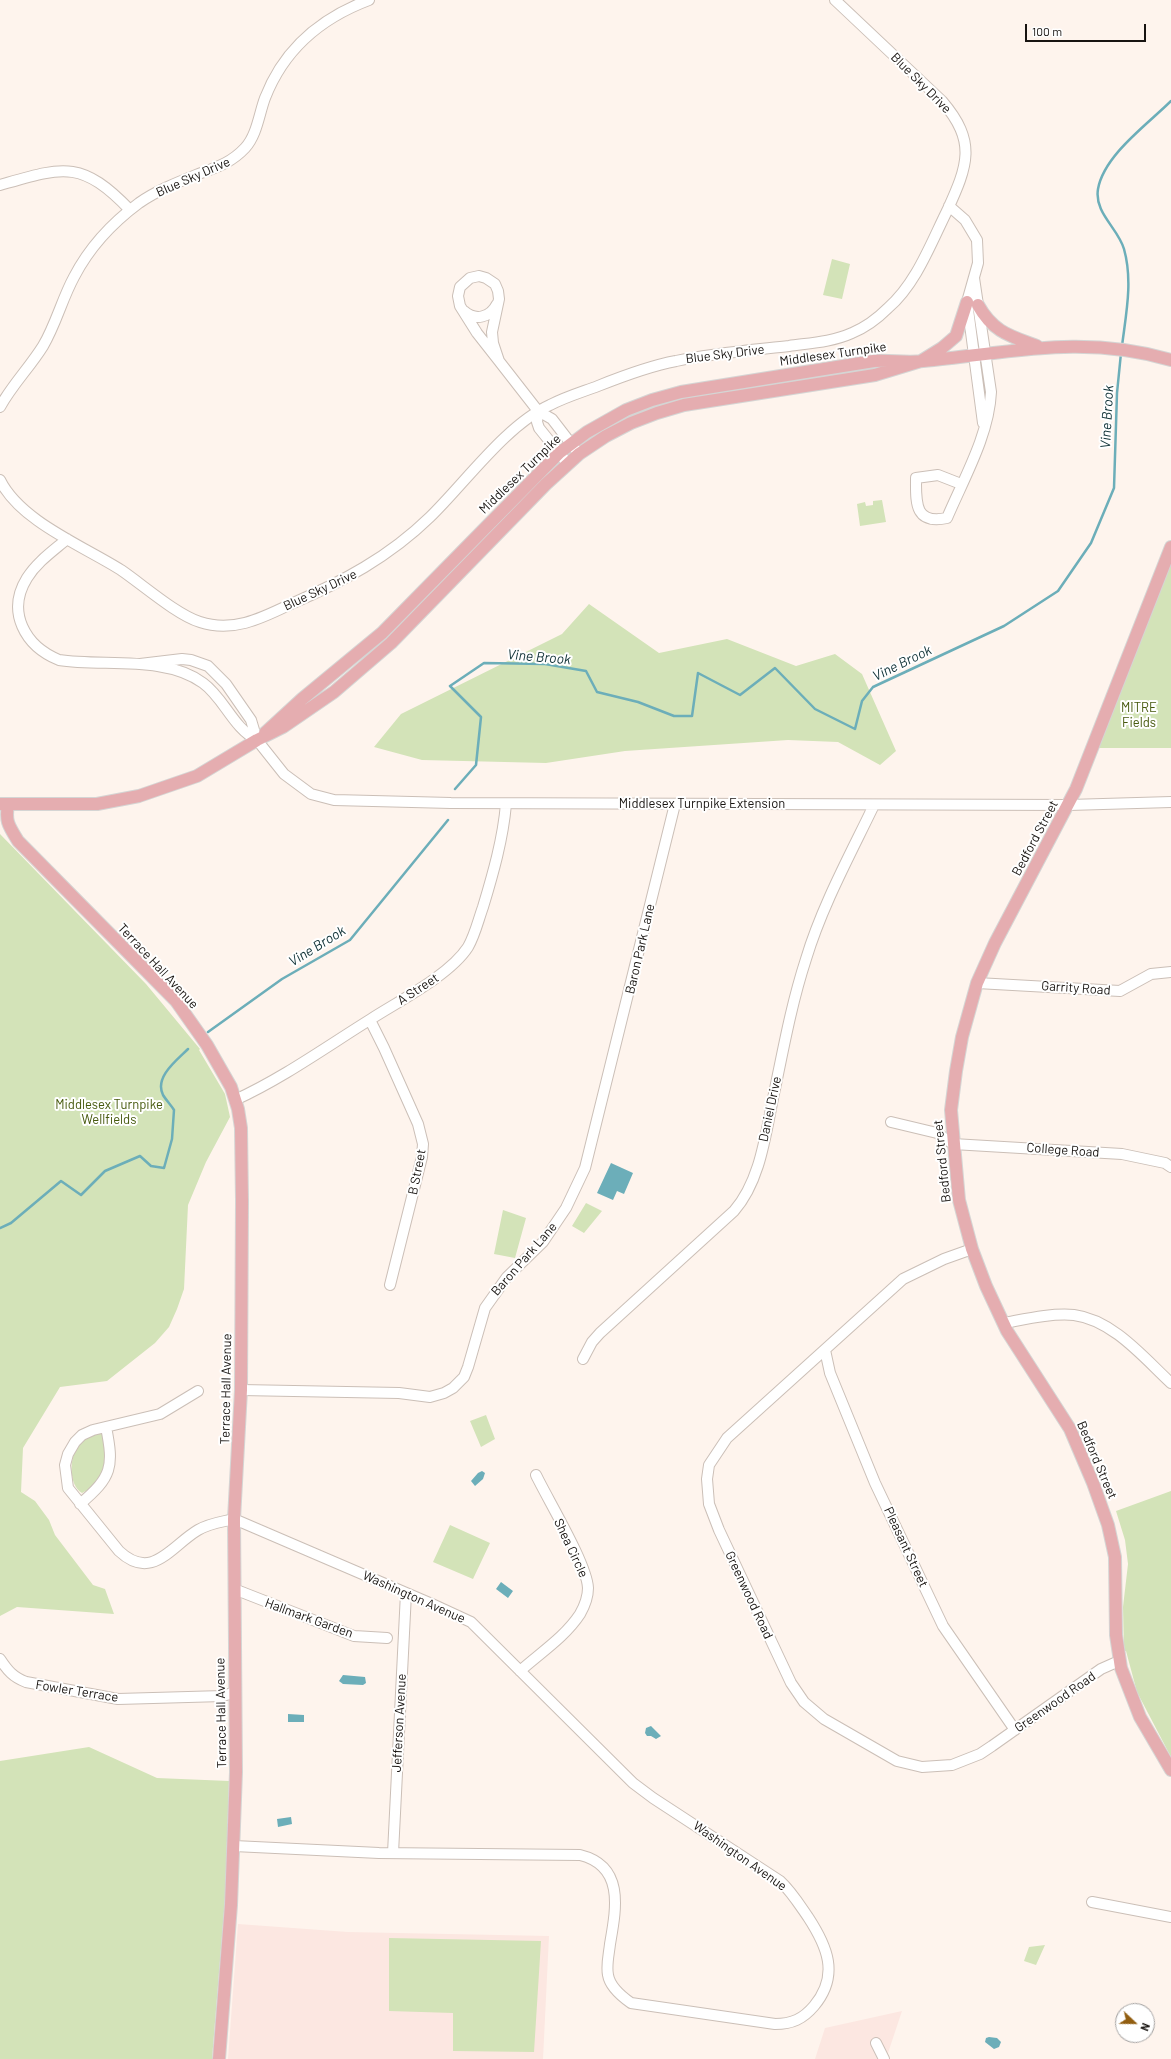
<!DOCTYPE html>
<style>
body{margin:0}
#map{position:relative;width:1171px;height:2059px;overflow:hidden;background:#fef4ed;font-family:Barlow,sans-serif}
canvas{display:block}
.north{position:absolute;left:1115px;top:2003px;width:40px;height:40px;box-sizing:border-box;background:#fff;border:1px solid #a3a1a0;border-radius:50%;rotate:112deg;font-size:11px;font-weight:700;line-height:16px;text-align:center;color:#181411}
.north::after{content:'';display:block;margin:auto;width:14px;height:18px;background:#925e11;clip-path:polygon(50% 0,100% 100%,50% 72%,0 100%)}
.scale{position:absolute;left:1025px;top:24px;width:121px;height:18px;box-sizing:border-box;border:2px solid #181411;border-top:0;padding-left:5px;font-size:12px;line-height:14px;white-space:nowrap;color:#181411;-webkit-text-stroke:3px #fff;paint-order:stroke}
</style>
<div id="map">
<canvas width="1171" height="2059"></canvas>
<div class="north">N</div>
<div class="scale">100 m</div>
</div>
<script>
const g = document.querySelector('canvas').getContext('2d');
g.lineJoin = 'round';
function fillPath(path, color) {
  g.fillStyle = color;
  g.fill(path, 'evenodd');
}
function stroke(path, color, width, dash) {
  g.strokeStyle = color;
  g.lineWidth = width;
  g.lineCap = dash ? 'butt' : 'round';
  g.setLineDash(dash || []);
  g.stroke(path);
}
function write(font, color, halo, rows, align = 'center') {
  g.font = font + ' Barlow,sans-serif';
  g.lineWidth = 4;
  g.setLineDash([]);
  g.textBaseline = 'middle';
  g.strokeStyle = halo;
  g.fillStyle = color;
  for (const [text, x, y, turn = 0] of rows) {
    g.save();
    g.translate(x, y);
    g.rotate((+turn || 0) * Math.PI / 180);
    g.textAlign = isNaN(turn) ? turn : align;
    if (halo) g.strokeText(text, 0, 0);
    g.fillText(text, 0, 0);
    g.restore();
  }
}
fillPath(new Path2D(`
 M 238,1924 L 348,1932 L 549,1936 L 543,2059 L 228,2059 Z
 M 902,2011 L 886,2059 L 815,2059 L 825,2028 Z`), '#fce7e1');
fillPath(new Path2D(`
 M 832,259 L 850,264 L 842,299 L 823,295 Z
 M 882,500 L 886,522 L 860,526 L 857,504 L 865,502 L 866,506 L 873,505 L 873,501 Z
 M 1171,547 L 1171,748 L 1093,748 Z
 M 589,604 L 659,653 L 727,639 L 796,666 L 835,654 L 862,674 L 896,751 L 880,765 L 838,742 L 788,740 L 625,751 L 546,763 L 422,760 L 374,747 L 401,714 L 562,634 Z
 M 0,834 L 146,984 L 200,1049 L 199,1050 L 225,1094 L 230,1117 L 206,1162 L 188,1205 L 184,1289 L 177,1309 L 169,1327 L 155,1343 L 107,1381 L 60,1387 L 23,1448 L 21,1492 L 35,1501 L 49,1520 L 55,1535 L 93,1585 L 105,1589 L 114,1614 L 17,1607 L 0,1616 Z
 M 586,1203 L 602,1211 L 584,1233 L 572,1226 Z
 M 503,1210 L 526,1218 L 515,1258 L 494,1254 Z
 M 486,1415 L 495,1439 L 481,1447 L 470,1421 Z
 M 95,1433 L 104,1434 L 109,1459 L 99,1484 L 82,1493 C 68,1484 70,1459 77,1446 C 81,1440 88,1436 95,1433 Z
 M 1171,1491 L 1171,1757 L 1137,1692 L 1126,1651 L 1124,1651 L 1123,1607 L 1128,1564 L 1125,1540 L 1116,1511 Z
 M 450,1525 L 490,1543 L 473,1579 L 433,1562 Z
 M 89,1747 L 157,1778 L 229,1781 L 225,1899 L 212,2059 L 0,2059 L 0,1761 Z
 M 389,1938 L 541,1941 L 534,2052 L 453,2051 L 453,2013 L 389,2011 Z
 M 1045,1945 L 1036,1965 L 1024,1961 L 1029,1947 Z`), '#d3e3b8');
fillPath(new Path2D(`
 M 611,1163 L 633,1173 L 624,1194 L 617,1191 L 613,1200 L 597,1193 Z
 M 482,1471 L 485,1473 L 483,1479 L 475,1486 L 471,1481 L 478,1473 Z
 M 501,1582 L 513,1591 L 508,1598 L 496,1589 Z
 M 343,1675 L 365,1677 L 366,1683 L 363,1685 L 343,1684 L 339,1681 Z
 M 288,1714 L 304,1715 L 304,1722 L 288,1722 Z
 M 651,1726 L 661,1736 L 656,1739 L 651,1736 L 647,1736 L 645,1733 L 646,1728 Z
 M 291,1817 L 292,1824 L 278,1827 L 277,1819 Z
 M 989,2037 L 997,2038 L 1001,2042 L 999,2047 L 994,2049 L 985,2042 L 986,2038 Z`), '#6caeb9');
stroke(new Path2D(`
 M 1122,346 C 1126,314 1133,281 1124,249 C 1118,228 1094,213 1098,189 C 1104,155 1148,124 1171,101
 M 455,789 L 476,765 L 481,717 L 450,686 L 484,663 L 545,664 L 586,671 L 597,692 L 638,702 L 674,716 L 692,716 L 698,673 L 740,695 L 775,668 L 815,709 L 855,729 L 862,701 L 873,687 L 1004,626 L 1058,591 L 1091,543 L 1114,488 L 1117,393 L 1121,353
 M 208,1032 L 282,979 L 350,940 L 448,820
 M 0,1228 L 11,1223 L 61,1181 L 81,1195 L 105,1171 L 140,1156 L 151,1166 L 164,1168 L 172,1139 L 174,1110 C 171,1105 166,1100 163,1095 C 154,1077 177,1060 188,1049`), '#6caeb9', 2.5);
const minor = new Path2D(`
 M 0,185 C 63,167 81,159 130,210
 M 949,206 L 965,220 L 977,240 L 978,263 L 967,302 L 983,423
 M 464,311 C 475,321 490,318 497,304
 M 499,361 L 493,343 L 492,332 L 499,299 L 498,291 L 495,284 L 486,278 L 479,276 L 470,278 L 460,287 L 458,296 L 460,306 L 477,333 L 499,361 L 538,411 L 552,419 L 579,454
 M 0,407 C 12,385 30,367 43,346 C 56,324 62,299 74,277 C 89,248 112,223 139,203 C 156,191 176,183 196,175 C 214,168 230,164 245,148 C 257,135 259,114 265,98 C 284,49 321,18 369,0
 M 538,411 L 537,422 L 539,428 L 568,464
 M 0,480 C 20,521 83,546 121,570 C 143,585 177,615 200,622 C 233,633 262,618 291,604 C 342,582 389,557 430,517 C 465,483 506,425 550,405 C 565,397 582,392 598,386 C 623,376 649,366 676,361 C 713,353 752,350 789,346 C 810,343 832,342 852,333 C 864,328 878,318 888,308 C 916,284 931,243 947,211 C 968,165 977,142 942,101 L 835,0
 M 961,484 L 938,475 L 916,478 C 916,502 914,525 947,518 C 964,478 989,435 991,392 L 974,278
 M 67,539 C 53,551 37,562 27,578 C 6,612 25,646 59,660 C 103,667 165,655 203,683 C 224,698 233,728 257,740
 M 140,664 L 182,659 L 191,660 L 208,666 L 226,684 L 251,720 L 257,740 L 284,774 L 311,794 L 334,800 L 451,803 L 1069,805 L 1171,802
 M 977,983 L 1120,991 L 1151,974 L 1171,972
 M 370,1020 L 384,1048 L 418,1124 L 423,1144 L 422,1157 L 390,1285
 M 235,1100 C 283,1078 326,1047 371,1019 C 399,1001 450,975 468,947 C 475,935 478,921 483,907 C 493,874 503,839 506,804
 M 891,1122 L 937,1133 L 953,1144 L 1122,1154 L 1165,1163 L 1171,1167
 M 972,1249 L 944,1259 L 903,1279 L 727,1438 L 709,1465 L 707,1479 L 709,1504 L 719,1530 L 791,1683 L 804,1702 L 824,1719 L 897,1761 L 922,1767 L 952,1765 L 980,1754 L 992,1746 L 1101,1669 L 1119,1661
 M 1004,1323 C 1026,1319 1051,1313 1074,1315 C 1113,1320 1144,1358 1171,1383
 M 825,1350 L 830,1373 L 875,1483 L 943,1626 L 1015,1730
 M 583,1359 L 592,1342 L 600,1333 L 734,1211 C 762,1179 766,1129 775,1089 C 784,1045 792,1002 806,959 C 822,906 850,855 874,805
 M 241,1390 L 399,1393 L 430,1397 L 444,1393 L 453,1388 L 464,1377 L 468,1367 L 485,1308 L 507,1277 L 543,1242 L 566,1208 L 585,1168 L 675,804
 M 198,1391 L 160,1414 L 93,1430 L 82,1435 L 75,1442 L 68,1454 L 65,1465 L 68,1488 L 119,1551 C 152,1582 171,1546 198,1530 C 210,1523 222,1522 234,1519 L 432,1604 L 471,1622 L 633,1783 L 653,1798 L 780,1881 C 791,1891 799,1904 808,1917 C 827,1946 840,1975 814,2006 C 803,2019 792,2024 775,2024 L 631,2003 C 621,1996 610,1987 608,1975 C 606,1965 609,1954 610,1944 C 616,1909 625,1866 580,1855 L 379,1853 L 234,1846
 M 80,1504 C 112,1477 114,1467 106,1427
 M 234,1589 L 354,1636 L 387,1638
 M 0,1659 C 8,1671 13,1677 26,1682 L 118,1699 L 223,1696 L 235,1692
 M 520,1671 C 540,1653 565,1637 580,1614 C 584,1607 588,1597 588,1588 C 587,1564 548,1500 536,1475
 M 393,1853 L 406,1593
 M 1092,1902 L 1171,1917
 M 876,2043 L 884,2059`);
const major = new Path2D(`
 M 978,305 C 993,332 1010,336 1037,346
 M 1171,547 L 1076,789 L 995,943 L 977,983 L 962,1037 L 956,1071 L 951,1110 L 959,1200 L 972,1249 L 986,1286 L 1007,1331 L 1070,1429 L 1093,1483 L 1108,1525 L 1115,1557 L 1116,1635 L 1121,1668 L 1140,1717 L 1171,1770
 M 265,733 L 302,699 L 382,633 L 559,453 L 587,432 L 626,410 L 652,400 L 681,392 L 874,361 C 890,360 907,363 923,361 C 1011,353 1082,334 1171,360
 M 0,804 L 97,804 L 139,796 L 197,776 L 257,740 L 283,727 L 334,692 L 391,643 L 546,484 L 579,454 L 606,436 L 631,423 L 657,413 L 684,405 L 875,375 L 921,361 L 942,348 L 956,336 L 967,302
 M 8,805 C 5,822 9,826 18,841 L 176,1001 L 207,1045 L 231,1087 L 238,1109 L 241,1128 L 242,1201 L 241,1390 L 234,1519 L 236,1772 L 231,1905 L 219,2059`);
stroke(minor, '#cbbfb7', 12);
stroke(major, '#d5d5d4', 14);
stroke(minor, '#fff', 10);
stroke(major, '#e5adb0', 12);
write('13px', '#181411', '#fff', [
 ["Blue Sky Drive",921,83,45],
 ["Blue Sky Drive",193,177,-24],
 ["Blue Sky Drive",725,354,-7],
 ["Middlesex Turnpike",833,354,-8],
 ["Middlesex Turnpike",520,474,-44],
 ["Blue Sky Drive",320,590,-25],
 ["Middlesex Turnpike Extension",702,804],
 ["Bedford Street",1035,838,-62],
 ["Baron Park Lane",640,949,-77],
 ["Terrace Hall Avenue",158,966,47],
 ["Garrity Road",1076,988,4],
 ["A Street",418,989,-33],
 ["Daniel Drive",770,1109,-78],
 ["College Road",1063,1150,4],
 ["Bedford Street",942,1161,-96],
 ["B Street",417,1172,-79],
 ["Baron Park Lane",524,1259,-49],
 ["Terrace Hall Avenue",226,1389,-89],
 ["Bedford Street",1097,1460,67],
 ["Pleasant Street",906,1547,65],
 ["Shea Circle",571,1548,65],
 ["Greenwood Road",749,1595,65],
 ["Washington Avenue",414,1597,24],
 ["Hallmark Garden",309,1618,20],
 ["Fowler Terrace",77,1691,9],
 ["Greenwood Road",1055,1702,-35],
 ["Terrace Hall Avenue",221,1713,-91],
 ["Jefferson Avenue",399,1723,-87],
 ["Washington Avenue",740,1856,35]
]);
write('13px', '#46590d', '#fff', [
 ["MITRE",1139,708],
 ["Fields",1139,723],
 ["Middlesex Turnpike",109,1105],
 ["Wellfields",109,1120]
]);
write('italic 14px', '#0e3035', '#fff', [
 ["Vine Brook",1107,417,-87],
 ["Vine Brook",539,657,5],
 ["Vine Brook",902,663,-26],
 ["Vine Brook",317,946,-32]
]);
</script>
